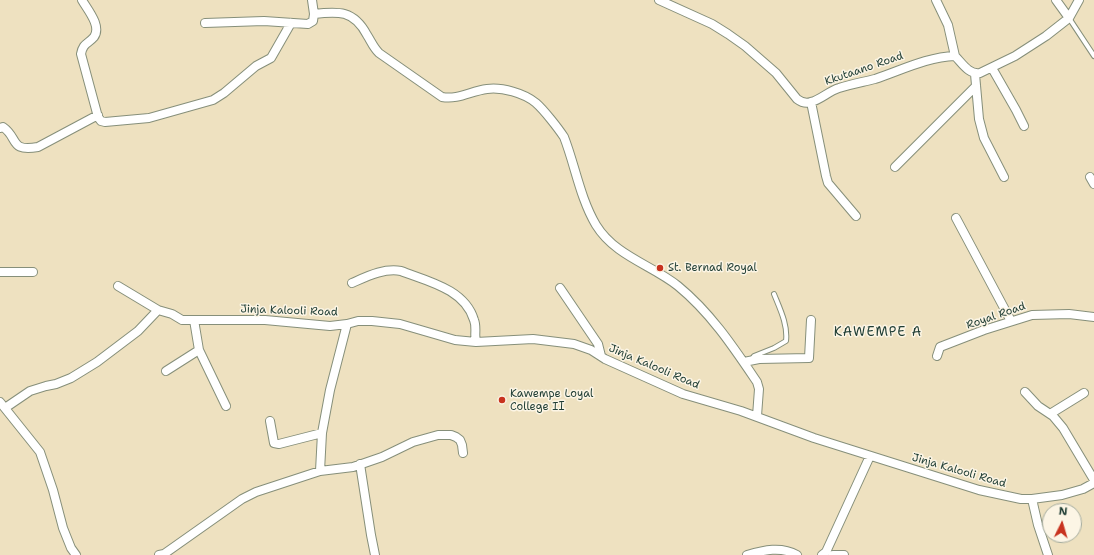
<!DOCTYPE html>
<style>
body{margin:0}
#map{position:relative;width:1094px;height:555px;overflow:hidden;background:#eee1c0;font-family:"Shantell Sans",sans-serif}
canvas{display:block}
.north{position:absolute;left:1042px;top:503px;width:40px;height:40px;box-sizing:border-box;background:#fcf5e5;border:1px solid #a4ab9e;border-radius:50%;rotate:5deg;font-size:11px;font-weight:700;line-height:16px;text-align:center;color:#1f3d34}
.north::after{content:'';display:block;margin:auto;width:14px;height:18px;background:#c8321e;clip-path:polygon(50% 0,100% 100%,50% 72%,0 100%)}
</style>
<div id="map">
<canvas width="1094" height="555"></canvas>
<div class="north">N</div>
</div>
<script>
const g = document.querySelector('canvas').getContext('2d');
g.lineJoin = 'round';
function stroke(path, color, width, dash) {
  g.strokeStyle = color;
  g.lineWidth = width;
  g.lineCap = dash ? 'butt' : 'round';
  g.setLineDash(dash || []);
  g.stroke(path);
}
function write(font, color, halo, rows, align = 'center') {
  g.font = font + ' "Shantell Sans",sans-serif';
  g.lineWidth = 3;
  g.setLineDash([]);
  g.textBaseline = 'middle';
  g.strokeStyle = halo;
  g.fillStyle = color;
  for (const [text, x, y, turn = 0] of rows) {
    g.save();
    g.translate(x, y);
    g.rotate((+turn || 0) * Math.PI / 180);
    g.textAlign = isNaN(turn) ? turn : align;
    if (halo) g.strokeText(text, 0, 0);
    g.fillText(text, 0, 0);
    g.restore();
  }
}
const service = new Path2D(`
 M 1069,18 L 1094,56
 M 752,359 L 754,356 L 774,348 L 786,341 C 788,325 780,309 774,294`);
const minor = new Path2D(`
 M 82,0 C 87,9 102,26 94,37 C 88,44 83,43 81,54 L 98,117 L 101,121 L 105,122 L 149,118 L 213,100 L 224,93 L 256,66 L 271,58 L 291,23
 M 312,0 L 314,14 C 338,11 354,10 367,35 C 371,41 373,47 379,53 L 442,97 C 458,100 471,91 487,89 C 502,87 524,93 536,103 C 544,110 558,128 564,137 C 575,165 580,198 596,225 C 615,256 652,265 678,286 C 711,313 734,348 757,382 L 759,389 L 757,416
 M 659,0 L 712,24 L 728,34 L 745,46 L 776,73 L 797,99 C 801,102 806,104 811,102 C 820,100 829,91 839,88 C 851,84 863,82 875,79 C 902,70 927,57 955,56 C 962,63 969,75 980,73 L 1015,56 L 1046,36 L 1069,18 L 1079,0
 M 936,0 L 948,25 L 955,56
 M 1056,0 L 1069,18
 M 205,23 L 264,21 L 308,24 L 313,21 L 314,14
 M 992,68 L 1016,110 L 1024,126
 M 975,74 L 979,119 L 984,138 L 1004,177
 M 811,102 L 826,176 L 828,183 L 856,216
 M 0,128 L 3,127 C 19,138 9,152 38,147 L 98,115
 M 895,167 L 976,86
 M 1090,177 L 1094,184
 M 956,218 L 1011,321
 M 0,272 L 33,272
 M 352,283 C 368,276 384,268 401,271 C 427,281 465,289 474,320 C 477,327 474,335 476,342
 M 118,286 L 158,310
 M 560,288 L 598,344 L 601,356
 M 199,350 L 226,406
 M 937,356 L 940,347 L 984,330 L 1032,315 L 1069,314 L 1094,317
 M 744,362 L 759,359 L 809,358 L 811,320
 M 166,371 L 199,350 L 194,320
 M 1025,392 L 1038,406 L 1053,416 L 1063,428 L 1094,480
 M 0,402 L 40,452 L 53,490 L 63,528 L 71,548 L 76,555
 M 5,408 L 30,391 L 46,386 L 56,384 L 71,378 L 97,362 L 138,331 L 158,310 L 172,314 L 182,320 L 265,320 L 330,326 L 347,324 L 358,321 L 372,321 L 400,324 L 455,340 L 476,342 L 533,339 L 574,344 L 591,350 L 605,359 L 683,394 L 741,411 L 814,438 L 979,490 L 1021,499 L 1032,499 L 1062,495 L 1083,489 L 1094,483
 M 1050,414 L 1084,393
 M 270,421 L 274,443 L 279,444 L 322,433
 M 360,464 L 371,535 L 375,555
 M 320,471 L 322,433 L 330,390 L 347,324
 M 1032,499 L 1038,525 L 1048,555
 M 159,555 L 164,554 L 242,499 L 256,492 L 320,471 L 353,467 L 382,457 L 413,442 L 438,435 L 451,435 L 456,437 L 460,440 L 462,445 L 463,453
 M 747,555 C 764,550 781,546 797,555
 M 822,555 L 826,552 L 870,456
 M 833,555 L 844,555`);
stroke(service, '#868f7a', 6);
stroke(minor, '#868f7a', 10);
stroke(service, '#fff', 4);
stroke(minor, '#fff', 8);
for (const [x, y, r, color] of [
 [660,268,4,"#c8321e"],
 [502,400,4,"#c8321e"]
]) {
  const dot = new Path2D();
  dot.arc(x, y, r, 0, 2 * Math.PI);
  g.fillStyle = color;
  g.fill(dot);
  stroke(dot, '#fcf5e5', 1.5);
}
write('11px', '#1f3d34', '#fcf5e5', [
 ["Kkutaano Road",864,69,-19],
 ["Jinja Kalooli Road",289,311,2],
 ["Royal Road",996,316,-19],
 ["Jinja Kalooli Road",654,367,23],
 ["Jinja Kalooli Road",959,471,16]
]);
write('11px', '#1f3d34', '#fcf5e5', [
 ["St. Bernad Royal",668,268],
 ["Kawempe Loyal",510,394],
 ["College II",510,407]
], 'left');
g.letterSpacing = '1px';
write('13px', '#1f3d34', '#fcf5e5', [
 ["KAWEMPE A",878,333]
]);
g.letterSpacing = '0px';
</script>
